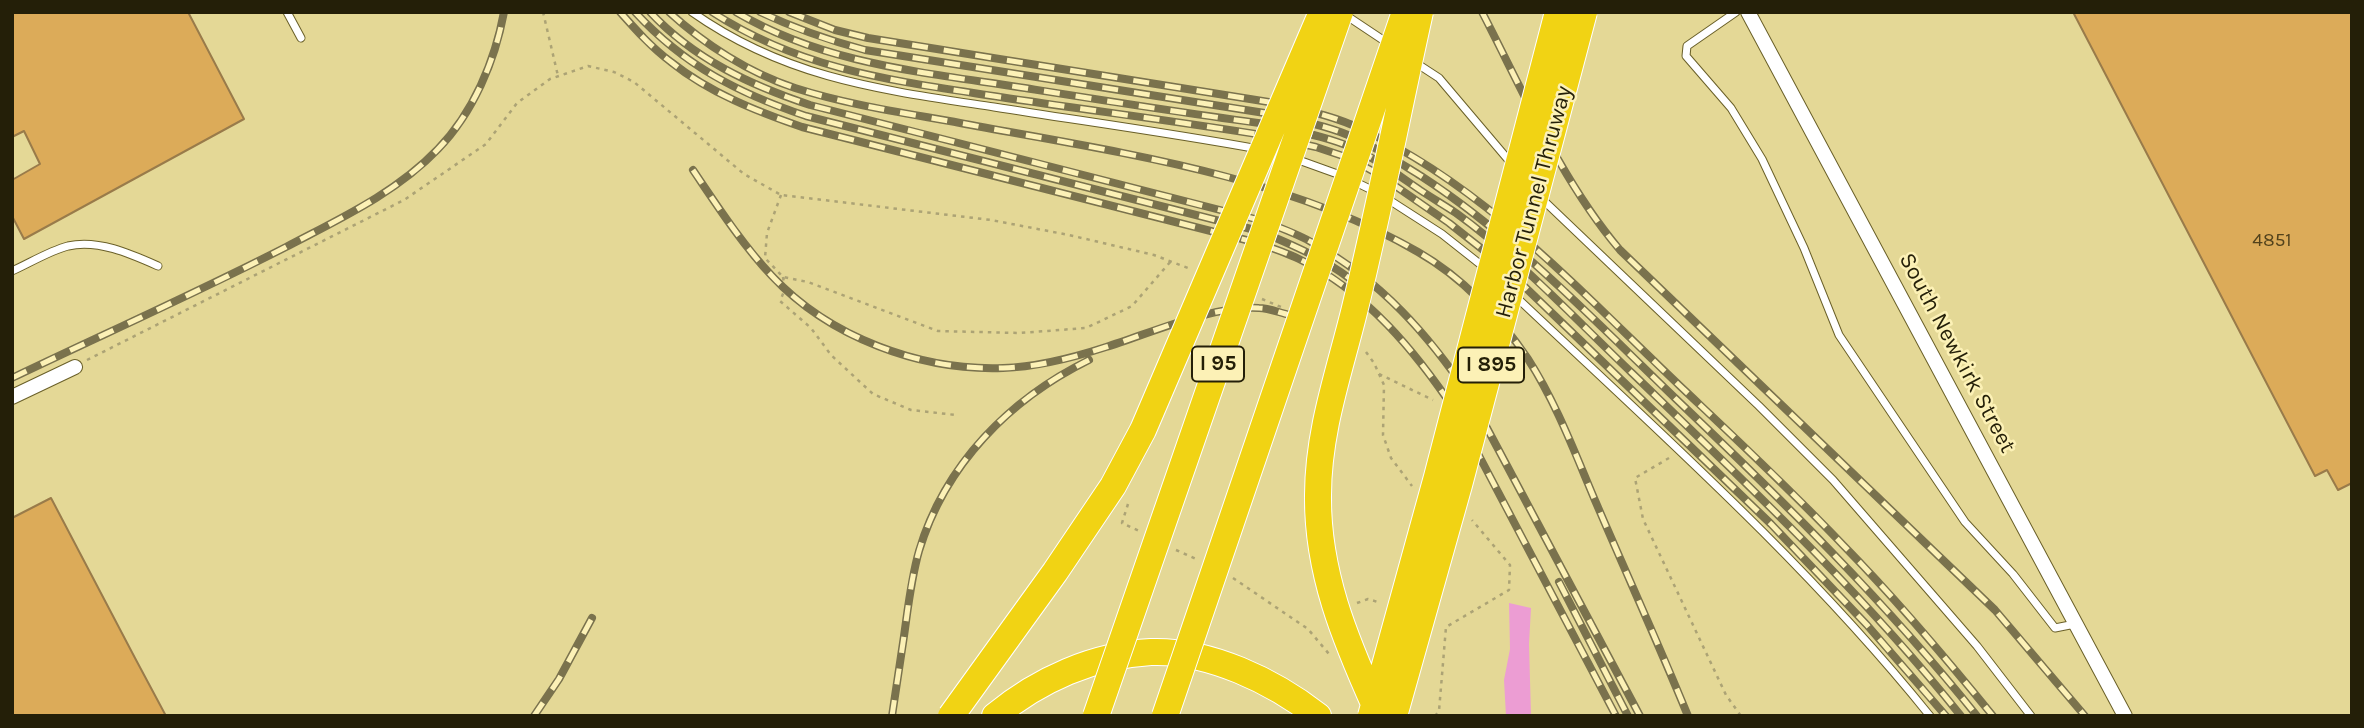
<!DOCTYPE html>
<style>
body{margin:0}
#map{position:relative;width:2364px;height:728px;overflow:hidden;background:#eee3aa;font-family:Karla,sans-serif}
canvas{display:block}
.frame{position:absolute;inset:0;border:14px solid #241f08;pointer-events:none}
</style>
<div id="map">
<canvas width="2364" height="728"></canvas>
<div class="frame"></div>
</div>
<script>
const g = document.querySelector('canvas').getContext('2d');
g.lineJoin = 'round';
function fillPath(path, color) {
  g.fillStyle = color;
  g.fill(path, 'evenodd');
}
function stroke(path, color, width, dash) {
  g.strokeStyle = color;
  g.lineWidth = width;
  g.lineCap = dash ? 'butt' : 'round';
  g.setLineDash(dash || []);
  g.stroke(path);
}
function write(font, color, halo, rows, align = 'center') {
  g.font = font + ' Karla,sans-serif';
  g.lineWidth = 5;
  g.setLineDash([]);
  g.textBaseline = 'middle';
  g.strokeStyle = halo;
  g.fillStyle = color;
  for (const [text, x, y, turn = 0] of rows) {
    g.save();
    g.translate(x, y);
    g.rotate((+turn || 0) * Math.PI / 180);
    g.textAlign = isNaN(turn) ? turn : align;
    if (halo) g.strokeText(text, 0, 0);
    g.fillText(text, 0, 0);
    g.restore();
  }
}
fillPath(new Path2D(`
 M 12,12 L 2352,12 L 2352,716 L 12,716 Z`), '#e4d896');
fillPath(new Path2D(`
 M 1509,603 L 1531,608 L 1529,644 L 1531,716 L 1506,716 L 1504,680 L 1510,649 Z`), '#ec9dd3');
const building = new Path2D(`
 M 12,12 L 188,12 L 244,119 L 24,239 L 12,216 L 12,180 L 40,164 L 24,131 L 12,137 Z
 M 2073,12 L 2352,12 L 2352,483 L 2338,490 L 2327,470 L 2315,476 Z
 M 51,498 L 135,658 L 166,716 L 12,716 L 12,518 Z`);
fillPath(building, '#dcab59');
stroke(building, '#997b4a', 2);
const lane = new Path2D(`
 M 287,12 L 301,38
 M 692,12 C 787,79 883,90 994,107 C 1082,121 1171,133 1258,149
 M 1736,12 L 1687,46 L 1686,56 L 1731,108 L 1762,159 L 1804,248 L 1839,335 L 1965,522 L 2013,574 L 2055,628 L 2075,624
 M 1344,14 L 1389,44
 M 1416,63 L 1439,78 L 1511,163
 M 1293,158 L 1343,176 L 1376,192
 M 1386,198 L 1442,234 L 1485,268
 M 1541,198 L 1759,406 L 1833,480 L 1977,646 L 2031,716
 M 12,271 C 30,263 49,251 68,246 C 98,239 131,254 158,266
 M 1514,295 C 1657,430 1806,562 1930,716`);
const street = new Path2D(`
 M 1748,12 L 2125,716
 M 12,397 L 75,367`);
const highway = new Path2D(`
 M 995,716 C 1038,680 1094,655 1151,652 C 1209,650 1273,681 1318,716`);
stroke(lane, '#6a6029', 9);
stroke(street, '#6a6029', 16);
stroke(highway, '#fff', 28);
stroke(new Path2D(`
 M 543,12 L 558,76
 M 781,195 L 767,233 L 765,258 L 783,277 L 808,282 L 938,331 L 1019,333 L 1086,328 L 1132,306 L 1171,261
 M 783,277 L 785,289 L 780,301 L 811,328 L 831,355 L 873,394 L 911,410 L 956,415
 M 1262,299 L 1281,307
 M 1366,352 L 1374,363 L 1384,385 L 1383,435 L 1391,458 L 1412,486
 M 87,360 L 404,200 L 486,144 L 517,103 L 550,79 L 588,66 L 614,72 L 634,82 L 744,174 L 781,195 L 991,220 L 1069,235 L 1154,255 L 1188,268
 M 1379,374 L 1433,400
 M 1669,458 L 1635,478 L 1643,519 L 1726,695 L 1741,716
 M 1128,504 L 1122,523 L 1139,531
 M 1176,550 L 1196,559
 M 1233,578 L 1308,629 L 1329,654
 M 1357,603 L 1368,599 L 1381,603
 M 1435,716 L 1439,711 L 1446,627 L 1509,590 L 1510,565 L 1472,520`), '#aca375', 2.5, [3.5, 5]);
stroke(lane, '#fff', 7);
stroke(street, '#fff', 14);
stroke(highway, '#f1d314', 26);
const rail = new Path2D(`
 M 620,12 C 636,30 652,48 671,62 C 710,93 756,111 802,127 L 1254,242 C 1269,247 1285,252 1299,259 C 1366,291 1416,352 1456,412 L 1616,716
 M 635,12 C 685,66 738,93 806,116 L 1259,231 C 1298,247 1332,262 1364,290
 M 650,12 C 694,59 750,85 810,105 L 1263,221 C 1280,228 1298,234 1313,243 C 1381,281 1428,334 1471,398 L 1640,716
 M 669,12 C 704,44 749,73 795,88 C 848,105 905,113 960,123 C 1110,151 1284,174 1418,252 C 1462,277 1500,317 1528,359 C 1557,404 1576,456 1597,505 C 1627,575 1659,645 1688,716
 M 712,12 C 803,71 896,81 1000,97 C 1087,110 1175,121 1262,135 L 1316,147 L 1349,158 L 1378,174 L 1449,223 L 1501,264 L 1771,524 L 1867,625 L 1946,716
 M 736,12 C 822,63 920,72 1018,87 C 1101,100 1183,113 1266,124 C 1295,131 1326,136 1353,148 C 1377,159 1398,175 1420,190 C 1432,198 1444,205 1456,213 C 1520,259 1575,319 1632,373 C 1746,483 1862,592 1961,716
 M 760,12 C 794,28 828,40 865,50 L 1271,114 C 1300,121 1330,126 1357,139 C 1379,149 1400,163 1421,176 C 1515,237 1594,320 1675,398 C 1781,499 1885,601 1977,716
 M 789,12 L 835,30 L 868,38 L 1275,103 C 1304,110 1334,116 1361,129 C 1486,187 1582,293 1680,386 C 1735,438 1791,490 1843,545 C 1896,599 1945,657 1993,716
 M 1482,12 C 1523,91 1562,182 1620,250 L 1995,610 L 2085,716
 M 693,170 C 718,207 742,244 772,276 C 829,337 920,371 1003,368 C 1038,367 1072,358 1106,347 C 1151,333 1213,305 1259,308 C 1269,308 1280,313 1290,315
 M 12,378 C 104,334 196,293 286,247 C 339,219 396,193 438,149 C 473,113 495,61 504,12
 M 1559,582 L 1628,716
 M 534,716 L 559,679 L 592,618
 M 892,716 C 896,689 900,663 904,636 C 908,608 911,579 919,551 C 945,464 1010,399 1089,360`);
stroke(rail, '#7a724d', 8);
stroke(rail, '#fcf1b6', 5, [16]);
const highwayBridge = new Path2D(`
 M 1376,708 C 1345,639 1317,572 1318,495 C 1318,430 1340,370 1355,308 C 1379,210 1398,111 1420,12
 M 951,716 L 1055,572 L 1113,486 L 1143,430 L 1322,12
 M 1096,716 L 1340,12
 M 1165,716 L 1405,12
 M 1371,716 L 1437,477 L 1558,12
 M 1394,716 L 1459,485 L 1584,12`);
stroke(highwayBridge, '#fff', 28, []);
stroke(highwayBridge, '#f1d314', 26);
write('19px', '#52421c', null, [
 ["4851",2272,241]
]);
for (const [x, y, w] of [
 [1218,364,52],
 [1491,365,66]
]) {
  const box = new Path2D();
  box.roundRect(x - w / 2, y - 17.5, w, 35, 5);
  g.fillStyle = '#fcf1b6';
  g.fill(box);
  stroke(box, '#241f08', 2);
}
write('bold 21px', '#241f08', null, [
 ["I 95",1218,364],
 ["I 895",1491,365]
]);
write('23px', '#241f08', '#fcf1b6', [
 ["Harbor Tunnel Thruway",1534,202,-75],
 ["South Newkirk Street",1957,353,62]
]);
</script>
